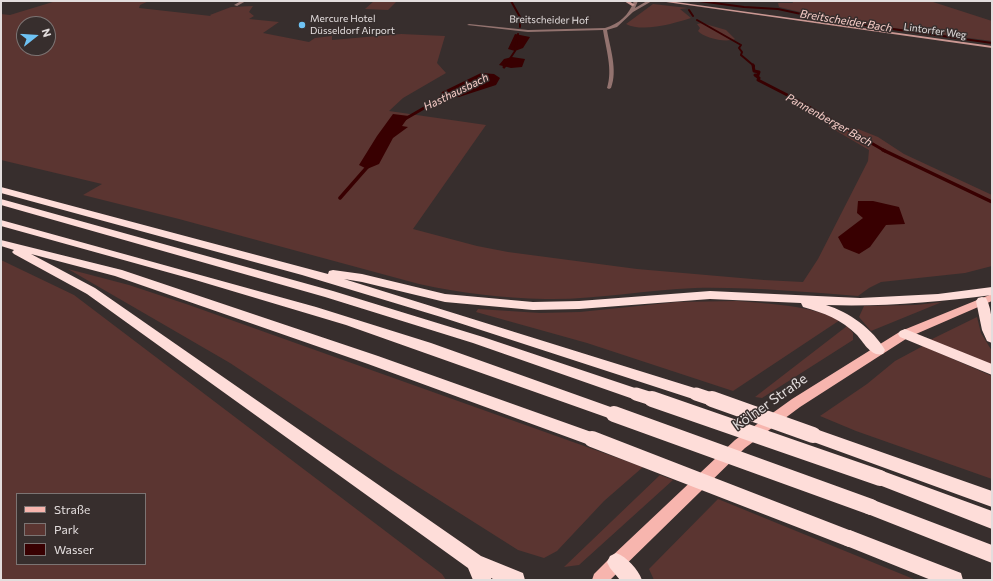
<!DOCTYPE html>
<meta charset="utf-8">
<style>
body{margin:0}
#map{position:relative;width:993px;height:581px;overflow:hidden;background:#372e2d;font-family:Commissioner,sans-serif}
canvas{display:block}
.frame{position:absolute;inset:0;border:2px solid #e3dddd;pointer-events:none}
.legend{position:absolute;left:16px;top:493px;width:130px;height:72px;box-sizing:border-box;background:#372e2d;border:1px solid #7c7473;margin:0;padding:5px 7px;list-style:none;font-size:12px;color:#e3dddd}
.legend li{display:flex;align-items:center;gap:8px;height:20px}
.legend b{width:20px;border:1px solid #7c7473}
.north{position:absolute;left:16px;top:16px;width:40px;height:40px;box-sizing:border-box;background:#372e2d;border:1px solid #7c7473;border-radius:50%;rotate:73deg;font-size:11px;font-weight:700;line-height:16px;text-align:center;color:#e3dddd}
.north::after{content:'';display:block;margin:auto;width:14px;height:18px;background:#6ec2f3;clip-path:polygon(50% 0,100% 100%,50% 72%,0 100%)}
</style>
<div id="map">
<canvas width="993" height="581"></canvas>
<div class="frame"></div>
<ul class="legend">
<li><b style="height:5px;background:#f7b5ae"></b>Straße</li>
<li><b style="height:11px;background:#5b3531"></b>Park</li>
<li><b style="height:11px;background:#380001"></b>Wasser</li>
</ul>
<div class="north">N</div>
</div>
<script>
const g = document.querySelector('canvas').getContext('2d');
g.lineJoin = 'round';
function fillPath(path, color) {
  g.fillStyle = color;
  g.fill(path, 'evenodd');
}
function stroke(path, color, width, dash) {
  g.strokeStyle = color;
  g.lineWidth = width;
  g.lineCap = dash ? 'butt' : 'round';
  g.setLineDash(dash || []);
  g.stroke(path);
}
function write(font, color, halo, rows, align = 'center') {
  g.font = font + ' Commissioner,sans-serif';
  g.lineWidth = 3;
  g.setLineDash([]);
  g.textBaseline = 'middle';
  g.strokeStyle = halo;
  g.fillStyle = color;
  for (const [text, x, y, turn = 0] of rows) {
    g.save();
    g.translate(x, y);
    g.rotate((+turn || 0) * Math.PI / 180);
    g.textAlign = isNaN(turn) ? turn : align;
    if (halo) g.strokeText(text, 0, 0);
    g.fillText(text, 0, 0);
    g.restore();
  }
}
fillPath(new Path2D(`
 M 56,1 L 149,1 L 140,5 L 139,8 L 211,16 L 210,15 L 231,7 L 253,6 L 249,12 L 254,16 L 249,19 L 279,22 L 263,33 L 309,42 L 315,38 L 332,36 L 332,40 L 401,34 L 445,36 L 437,63 L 446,73 L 403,98 L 389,111 L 486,125 L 413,229 L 477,246 L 508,252 L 637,269 L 764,280 L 803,282 L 818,259 L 868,161 L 869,150 L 828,126 L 858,129 L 878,137 L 904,154 L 992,195 L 992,266 L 965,273 L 881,282 L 869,288 L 858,296 C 804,292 750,287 695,288 C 645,290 595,300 545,299 C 502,298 460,293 419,284 L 179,219 L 83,195 L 102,184 L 1,160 L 1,14 L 10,15 ZM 24,24 L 48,24 L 48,48 L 24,48 Z
 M 374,1 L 397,1 L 388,10 L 365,9 Z
 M 792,1 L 930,1 L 992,21 L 992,41 L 834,20 L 779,7 L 778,3 L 793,3 Z
 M 653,4 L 688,8 L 680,9 L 691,18 C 675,23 643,33 626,24 Z
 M 702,23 L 726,30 L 735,39 C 726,43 704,38 698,31 L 700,28 L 697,24 Z
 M 1,260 L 74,295 L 442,574 L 446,580 L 1,580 ZM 17,494 L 145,494 L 145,564 L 17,564 Z
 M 68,269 L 129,285 L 189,305 L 643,467 L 604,501 L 557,551 L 544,558 L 518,550 L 390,469 L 230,363 Z
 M 737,301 C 772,304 808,305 840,320 L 733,391 L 587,343 L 476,312 L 478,309 L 540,313 L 580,312 L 677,302 Z
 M 942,302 L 871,331 L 859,317 L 864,306 L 916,305 Z
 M 977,317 L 981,333 L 992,351 L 992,367 L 930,340 Z
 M 847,326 L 853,333 L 853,340 L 762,398 L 755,397 Z
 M 923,346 L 992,376 L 992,479 L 856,431 L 820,416 L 867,384 L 895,361 Z
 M 660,475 L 673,480 L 579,565 L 564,567 Z
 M 718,499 L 916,580 L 654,580 L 649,569 Z`), '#5b3531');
fillPath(new Path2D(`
 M 515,34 L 530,37 L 523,48 L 515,51 L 508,49 Z
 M 512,57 L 525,59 L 522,67 L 511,68 L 499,65 L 504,59 Z
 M 481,73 L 494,74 L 500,78 L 496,85 L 459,97 L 439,98 L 442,92 Z
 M 393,114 L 409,116 L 402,126 L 408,127 L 393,138 L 379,164 L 367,169 L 359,165 L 377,136 Z
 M 858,201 L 873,201 L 899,207 L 905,224 L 886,225 L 870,247 L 859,254 L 844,248 L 838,237 L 863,218 L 857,213 Z`), '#380001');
stroke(new Path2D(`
 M 511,1 L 520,17 L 520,27
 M 699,1 L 744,7 L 778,9 L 829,20 L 992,43
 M 689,10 L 693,16
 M 697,20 L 741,45 L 739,48 L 742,52 L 741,55 L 754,66
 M 505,66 L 515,51 L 518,34`), '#380001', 2);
stroke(new Path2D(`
 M 753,65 L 754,71 L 759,72 L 758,75 L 755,75 L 759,78 L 758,80 L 797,100 L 885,151
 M 504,67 L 505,65
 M 405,119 L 443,97`), '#380001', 3);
stroke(new Path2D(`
 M 883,150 L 992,202
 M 340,198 L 369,165`), '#380001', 3.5);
fillPath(new Path2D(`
 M 241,1 L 246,1 L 237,6 L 234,5 Z
 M 634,1 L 638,1 L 635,8 L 647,1 L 652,1 L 633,12 L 617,27 L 607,30 C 610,48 618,70 611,88 L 609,89 L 607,88 C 613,70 606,49 603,30 L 528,32 L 467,25 L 469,24 L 528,30 L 605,28 C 619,24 629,15 634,1 Z`), '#93736f');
fillPath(new Path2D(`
 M 624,1 L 629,1 L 635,5 L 632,6 Z
 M 659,1 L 669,1 L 992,46 L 992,48 Z`), '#cb9893');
fillPath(new Path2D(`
 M 992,294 L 992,301 L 909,337 L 800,407 L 745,448 L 610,580 L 592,580 L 594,574 L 611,557 L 735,440 L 792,399 L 901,331 Z`), '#f7b5ae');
fillPath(new Path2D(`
 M 1,187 L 328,274 L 329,271 L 333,270 L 362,274 L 445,294 L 533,302 L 579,301 L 710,291 L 860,298 L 938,294 L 992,287 L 992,295 C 937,302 882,307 826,305 C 849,312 873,329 885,350 L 883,354 C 871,357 864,343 857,335 C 841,319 824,313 803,307 L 801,303 L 710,299 L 579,309 L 533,310 L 445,302 L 362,282 L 344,279 L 701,390 L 703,394 L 701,398 L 696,400 L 441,317 L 302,275 L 1,193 Z
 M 1,199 L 333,291 L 483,337 L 641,390 L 643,394 L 641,398 L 636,400 L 473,343 L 325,297 L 1,205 Z
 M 1,220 L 316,307 L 431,343 L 619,410 L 621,414 L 619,418 L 614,420 L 346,325 L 192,279 L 1,226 Z
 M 1,240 L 122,270 L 378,356 L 597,434 L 600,439 L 597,444 L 592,446 L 368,364 L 115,276 L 31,254 L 95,288 L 481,556 L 523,573 L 525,580 L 495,580 L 491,578 L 491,580 L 473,580 L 468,568 L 87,294 L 14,254 L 12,252 L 14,250 L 1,246 Z
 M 982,297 L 986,298 C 993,311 992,329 992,343 L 987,341 L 982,330 L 976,301 L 978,298 Z
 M 905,329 L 992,364 L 992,375 L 900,337 L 898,334 L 900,331 Z
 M 813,428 L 992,491 L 992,507 L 808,440 L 805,435 L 808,430 Z
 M 880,470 L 992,511 L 992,529 L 874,483 L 872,478 L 874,473 Z
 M 871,499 L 992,545 L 992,563 L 865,513 L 862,507 L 865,501 Z
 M 850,530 L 961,573 L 963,580 L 931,580 L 844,545 L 841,539 L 844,533 Z
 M 616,553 C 627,557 638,569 642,580 L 620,580 L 610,568 L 607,562 L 610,556 Z`), '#feddd9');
stroke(new Path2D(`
 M 636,394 L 655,400
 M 696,394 L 714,400`), '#feddd9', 13);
stroke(new Path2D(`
 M 652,399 L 880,478
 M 712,399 L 813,435
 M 614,414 L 871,507
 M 592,439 L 850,539`), '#feddd9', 16);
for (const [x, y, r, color] of [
 [302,25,4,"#6ec2f3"]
]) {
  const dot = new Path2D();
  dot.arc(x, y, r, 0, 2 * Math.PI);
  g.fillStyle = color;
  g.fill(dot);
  stroke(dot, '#372e2d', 1.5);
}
write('10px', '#e3dddd', '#372e2d', [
 ["Mercure Hotel",310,19],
 ["Düsseldorf Airport",310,31]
], 'left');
write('10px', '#e3dddd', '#372e2d', [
 ["Breitscheider Hof",549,20,1],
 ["Lintorfer Weg",935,31,8]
]);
write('italic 11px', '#fbd0cb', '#372e2d', [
 ["Breitscheider Bach",846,21,9],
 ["Hasthausbach",456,92,-26],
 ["Pannenberger Bach",829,120,29]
]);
write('14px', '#e3dddd', '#372e2d', [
 ["Kölner Straße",770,402,-35]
]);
</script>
